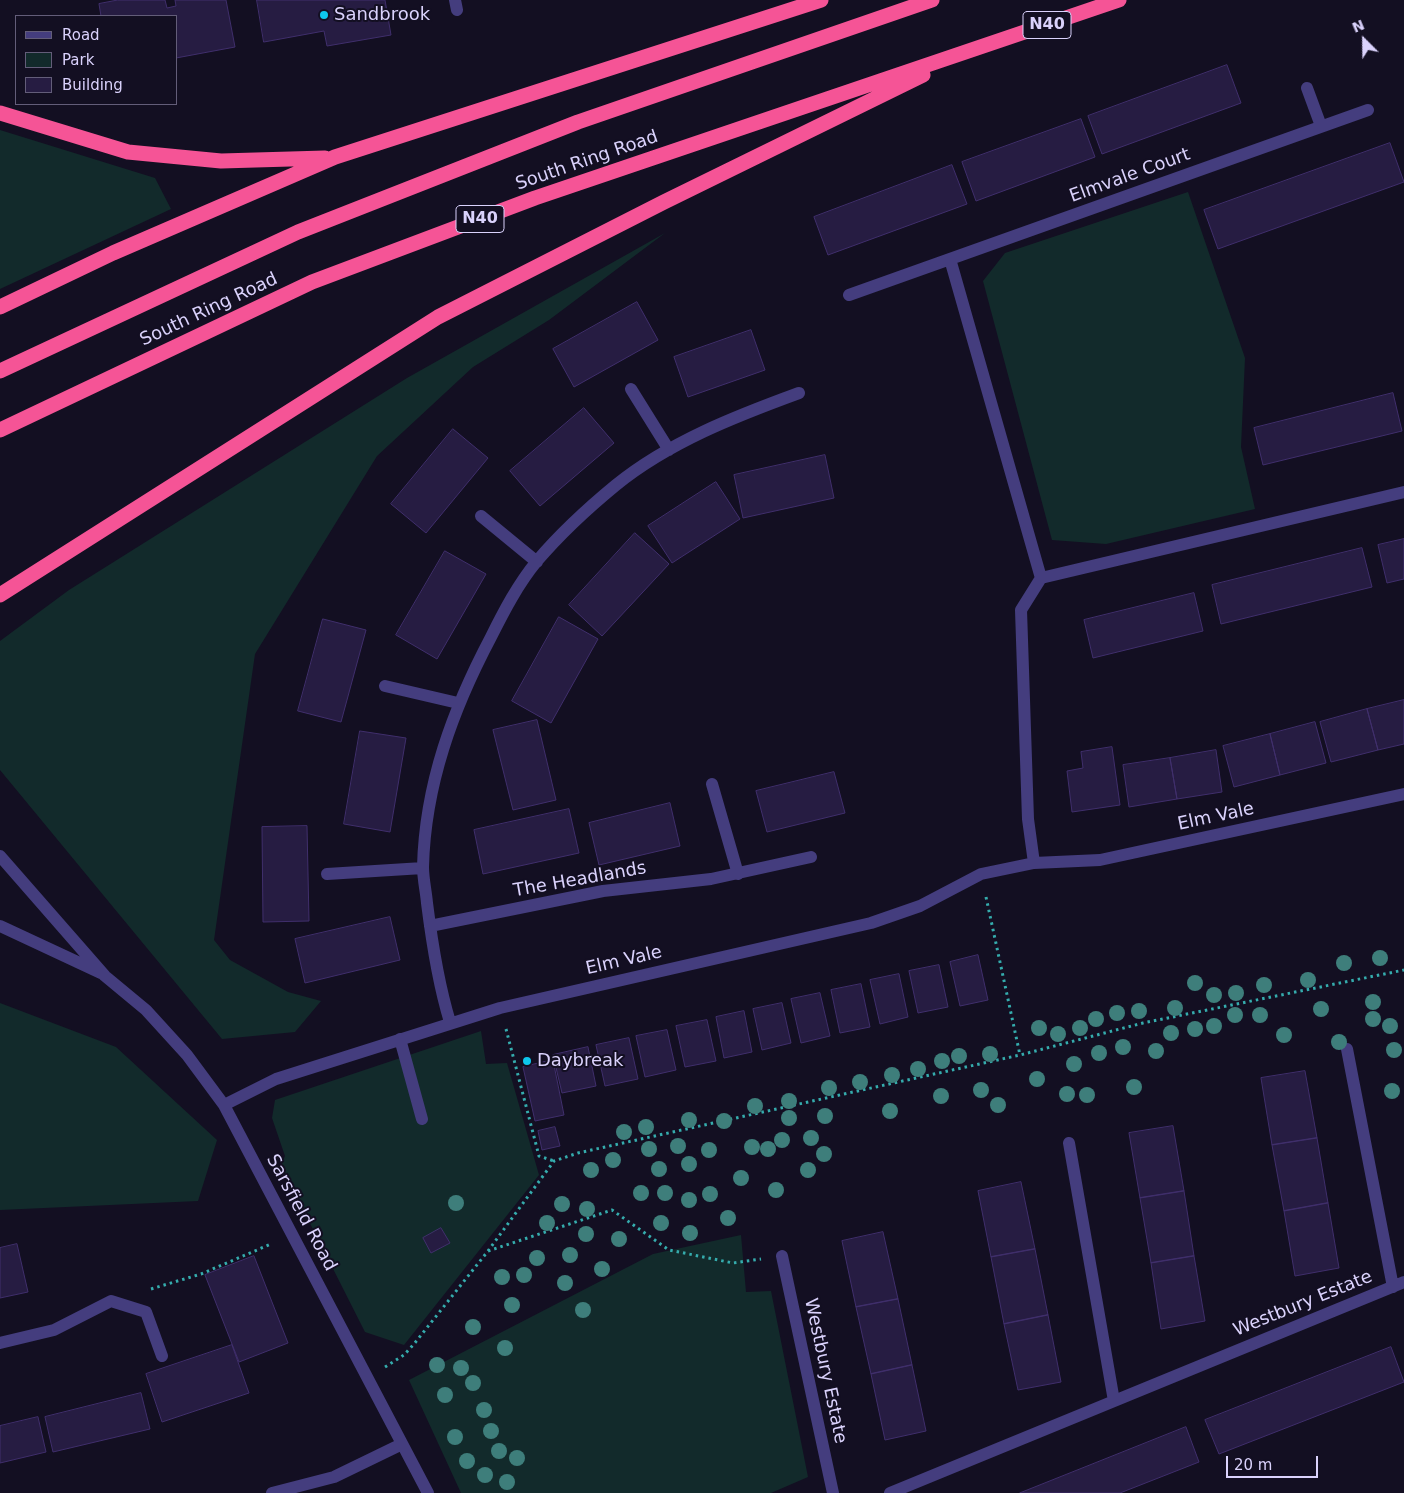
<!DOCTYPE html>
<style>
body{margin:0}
#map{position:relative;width:1404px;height:1493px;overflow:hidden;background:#130f22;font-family:"DejaVu Sans",sans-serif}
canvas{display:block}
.legend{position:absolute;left:15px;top:15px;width:162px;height:90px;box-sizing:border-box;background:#130f22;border:1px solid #635d79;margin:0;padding:6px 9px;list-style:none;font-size:15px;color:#dad2fc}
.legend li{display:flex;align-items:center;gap:10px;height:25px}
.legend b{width:25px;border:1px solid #635d79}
.north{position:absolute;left:1339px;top:15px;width:50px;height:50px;-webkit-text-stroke:4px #130f22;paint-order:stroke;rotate:337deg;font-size:14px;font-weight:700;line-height:20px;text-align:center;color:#dad2fc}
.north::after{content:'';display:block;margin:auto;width:18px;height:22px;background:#dad2fc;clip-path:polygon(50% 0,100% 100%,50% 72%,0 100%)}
.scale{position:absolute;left:1226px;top:1456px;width:92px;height:22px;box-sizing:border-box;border:2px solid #dad2fc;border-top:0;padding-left:6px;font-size:15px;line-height:18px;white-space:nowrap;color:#dad2fc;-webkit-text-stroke:4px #130f22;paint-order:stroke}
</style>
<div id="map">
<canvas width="1404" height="1493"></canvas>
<ul class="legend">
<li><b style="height:6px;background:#443d7e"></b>Road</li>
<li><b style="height:14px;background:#122a2b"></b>Park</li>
<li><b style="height:14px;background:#261c42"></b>Building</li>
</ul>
<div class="north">N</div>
<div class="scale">20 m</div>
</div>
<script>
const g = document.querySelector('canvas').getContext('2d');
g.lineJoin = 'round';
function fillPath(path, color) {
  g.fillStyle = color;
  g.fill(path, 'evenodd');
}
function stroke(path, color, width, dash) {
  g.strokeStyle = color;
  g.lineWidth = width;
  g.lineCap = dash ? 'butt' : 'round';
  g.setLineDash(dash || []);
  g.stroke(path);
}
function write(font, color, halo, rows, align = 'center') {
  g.font = font + ' "DejaVu Sans",sans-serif';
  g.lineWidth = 4;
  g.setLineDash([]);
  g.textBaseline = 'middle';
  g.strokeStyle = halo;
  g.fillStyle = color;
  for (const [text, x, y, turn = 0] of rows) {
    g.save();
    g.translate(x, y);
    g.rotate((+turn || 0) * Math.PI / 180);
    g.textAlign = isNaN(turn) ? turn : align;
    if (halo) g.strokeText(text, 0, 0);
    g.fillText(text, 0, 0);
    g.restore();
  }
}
fillPath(new Path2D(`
 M 0,130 L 155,178 L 171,209 L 0,289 Z
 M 1188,192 L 1245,358 L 1241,447 L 1255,509 L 1106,544 L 1052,540 L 983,281 L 1005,253 Z
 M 665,233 L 549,320 L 473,367 L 377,456 L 255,654 L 214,940 L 230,960 L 288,992 L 321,1001 L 295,1032 L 222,1039 L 0,770 L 0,641 L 69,590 L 407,378 Z
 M 0,1003 L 116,1047 L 217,1140 L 198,1201 L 0,1210 Z
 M 481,1031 L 486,1064 L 507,1063 L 539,1175 L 404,1345 L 365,1332 L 281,1166 L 285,1156 L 272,1118 L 275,1100 Z
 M 741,1235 L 746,1292 L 771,1291 L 808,1477 L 771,1493 L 461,1493 L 409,1380 L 653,1254 Z`), '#122a2b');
const building = new Path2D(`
 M 118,0 L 165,0 L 167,8 L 176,6 L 175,0 L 226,0 L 235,47 L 176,58 L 176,16 L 101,16 L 99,4 Z
 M 257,0 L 385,0 L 391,35 L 327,46 L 324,31 L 264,42 Z
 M 1227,65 L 1241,103 L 1102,154 L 1088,116 Z
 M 1081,119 L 1095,157 L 976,201 L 962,162 Z
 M 1390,143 L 1404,182 L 1218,249 L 1204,210 Z
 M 952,165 L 967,204 L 828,255 L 814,217 Z
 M 637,302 L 658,340 L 574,387 L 553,349 Z
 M 751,330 L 765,370 L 688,397 L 674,357 Z
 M 1393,393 L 1402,431 L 1263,465 L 1254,428 Z
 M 584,408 L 614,443 L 540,506 L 510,471 Z
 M 453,429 L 488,458 L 426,533 L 391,504 Z
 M 825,455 L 834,498 L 743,518 L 734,475 Z
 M 716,482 L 740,519 L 672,563 L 648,526 Z
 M 635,533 L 669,564 L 602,636 L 569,605 Z
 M 1404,539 L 1404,579 L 1387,583 L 1378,545 Z
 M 1362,548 L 1372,587 L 1221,624 L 1212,585 Z
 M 445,551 L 486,574 L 437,659 L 396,635 Z
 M 1194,593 L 1203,631 L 1093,658 L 1084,620 Z
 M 559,617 L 598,639 L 551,723 L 512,701 Z
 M 323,619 L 366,630 L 341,722 L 298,711 Z
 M 1404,700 L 1404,744 L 1378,750 L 1367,709 Z
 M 1367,709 L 1378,750 L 1331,762 L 1320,722 Z
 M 537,720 L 556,800 L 513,810 L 493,730 Z
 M 1315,722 L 1326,763 L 1280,775 L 1270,734 Z
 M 360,731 L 406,738 L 390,832 L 344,824 Z
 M 1270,734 L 1280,775 L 1234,787 L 1223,746 Z
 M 1112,747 L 1120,805 L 1072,812 L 1067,771 L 1083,768 L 1081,752 Z
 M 1216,750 L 1222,792 L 1177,799 L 1170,758 Z
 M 1170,758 L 1177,799 L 1129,807 L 1123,765 Z
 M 834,772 L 845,813 L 767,832 L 756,791 Z
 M 670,803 L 680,846 L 599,865 L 589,823 Z
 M 569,809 L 579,853 L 483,874 L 474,830 Z
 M 307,826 L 309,921 L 263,922 L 262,827 Z
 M 390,917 L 400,960 L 305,983 L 295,939 Z
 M 978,955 L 988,1000 L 960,1006 L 950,962 Z
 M 939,965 L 948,1007 L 918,1013 L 909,971 Z
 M 899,974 L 908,1017 L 880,1024 L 870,980 Z
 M 861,984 L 870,1027 L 840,1033 L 831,990 Z
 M 820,993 L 830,1036 L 801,1043 L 791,999 Z
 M 782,1003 L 791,1043 L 762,1050 L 753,1009 Z
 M 744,1011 L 752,1052 L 724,1058 L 716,1017 Z
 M 707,1020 L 716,1061 L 685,1067 L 676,1026 Z
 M 667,1030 L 676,1070 L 645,1077 L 636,1036 Z
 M 629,1038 L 638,1079 L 605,1086 L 596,1045 Z
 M 588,1047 L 596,1086 L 562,1093 L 553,1055 Z
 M 553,1060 L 564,1115 L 535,1121 L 523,1067 Z
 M 1305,1071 L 1317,1138 L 1272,1145 L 1261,1078 Z
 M 1173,1126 L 1184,1191 L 1140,1198 L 1129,1133 Z
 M 555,1127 L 560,1146 L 542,1150 L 538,1131 Z
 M 1317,1138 L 1328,1203 L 1284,1211 L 1272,1145 Z
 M 1021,1182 L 1035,1249 L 991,1257 L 978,1191 Z
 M 1184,1191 L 1194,1256 L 1151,1263 L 1140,1198 Z
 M 1328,1203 L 1339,1268 L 1295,1276 L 1284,1211 Z
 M 441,1228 L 450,1243 L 431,1253 L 423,1238 Z
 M 883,1232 L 898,1299 L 856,1307 L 842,1241 Z
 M 17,1244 L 28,1292 L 0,1298 L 0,1248 Z
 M 1035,1249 L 1048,1315 L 1004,1324 L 991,1257 Z
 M 254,1256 L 288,1343 L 239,1362 L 205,1275 Z
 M 1194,1256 L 1205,1321 L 1161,1329 L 1151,1263 Z
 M 898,1299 L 912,1365 L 871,1374 L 856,1307 Z
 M 1048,1315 L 1061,1382 L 1018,1390 L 1004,1324 Z
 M 232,1345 L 249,1393 L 162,1422 L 146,1374 Z
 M 1391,1347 L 1404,1382 L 1219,1454 L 1205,1420 Z
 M 912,1365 L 926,1431 L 885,1440 L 871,1374 Z
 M 141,1393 L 150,1429 L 53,1452 L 45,1417 Z
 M 38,1417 L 46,1452 L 0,1463 L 0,1426 Z
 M 1186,1427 L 1199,1462 L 1120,1493 L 1020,1493 Z`);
fillPath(building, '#261c42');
stroke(building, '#402f6c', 1);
stroke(new Path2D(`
 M 986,897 L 1020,1055
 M 506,1029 L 539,1156 L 554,1161
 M 488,1251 L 612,1210 L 669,1250 L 733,1263 L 761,1259
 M 151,1289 L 201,1274 L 271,1244
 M 385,1367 L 404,1355 L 414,1344 L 488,1251 L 554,1161 L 578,1153 L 1020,1055 L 1143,1023 L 1404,970`), '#35acad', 3, [2.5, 4]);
stroke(new Path2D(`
 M 455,0 L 457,10
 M 1307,88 L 1321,126
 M 849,295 L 950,259
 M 631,389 L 669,450
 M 481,516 L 537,562
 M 1041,578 L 950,259 L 1368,110
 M 385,686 L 458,703
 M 712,784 L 738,874
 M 0,856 L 105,976 L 146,1010 L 187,1055 L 224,1105 L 428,1493
 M 1034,863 L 1100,860 L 1404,794
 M 327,874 L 423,868
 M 0,926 L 101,973
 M 430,926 L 603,891 L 711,879 L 811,857
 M 450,1022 C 438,983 432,943 427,903 C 426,891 423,879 423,867 C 425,784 453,709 491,637 C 504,611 518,584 537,561 C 560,534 588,508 616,485 C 669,442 736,416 799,393
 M 400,1039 L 422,1119
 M 1347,1049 L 1393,1287
 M 224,1105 L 276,1079 L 500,1008 L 871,923 L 920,906 L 981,874 L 1034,863 L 1028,819 L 1021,610 L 1041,578 L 1404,492
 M 1069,1143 L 1114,1401
 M 782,1256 L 833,1493
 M 0,1343 L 54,1330 L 111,1301 L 146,1312 L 162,1356
 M 272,1493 L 334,1477 L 402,1444
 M 890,1493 L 1404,1282`), '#443d7e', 12);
stroke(new Path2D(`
 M 0,113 L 128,152 L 221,161 L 325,158
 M 0,307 L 113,253 L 335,157 L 821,0
 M 0,371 L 298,232 L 578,122 L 932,0
 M 0,430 L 312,282 L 535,198 L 1119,0
 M 0,595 L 438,317 L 664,202 L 923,75`), '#f55496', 15);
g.fillStyle = '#3e7e7b';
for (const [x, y] of [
 [1380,958],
 [1344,963],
 [1308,980],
 [1195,983],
 [1264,985],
 [1236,993],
 [1214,995],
 [1373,1002],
 [1175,1008],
 [1321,1009],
 [1139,1011],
 [1117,1013],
 [1235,1015],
 [1260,1015],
 [1096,1019],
 [1373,1019],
 [1214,1026],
 [1390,1026],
 [1039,1028],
 [1080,1028],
 [1195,1029],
 [1171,1033],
 [1058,1034],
 [1284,1035],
 [1339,1042],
 [1123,1047],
 [1394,1050],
 [1156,1051],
 [1099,1053],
 [990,1054],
 [959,1056],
 [942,1061],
 [1074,1064],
 [918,1069],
 [892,1075],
 [1037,1079],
 [860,1082],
 [1134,1087],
 [829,1088],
 [981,1090],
 [1392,1091],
 [1067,1094],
 [1087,1095],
 [941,1096],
 [789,1101],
 [998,1105],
 [755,1106],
 [890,1111],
 [825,1116],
 [789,1118],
 [689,1120],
 [724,1121],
 [646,1127],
 [624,1132],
 [811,1138],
 [782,1140],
 [678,1146],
 [752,1147],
 [649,1149],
 [768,1149],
 [709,1150],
 [824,1154],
 [613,1160],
 [689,1164],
 [659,1169],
 [591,1170],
 [808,1170],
 [741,1178],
 [776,1190],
 [641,1193],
 [665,1193],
 [710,1194],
 [689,1200],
 [456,1203],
 [562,1204],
 [587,1209],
 [728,1218],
 [547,1223],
 [661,1223],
 [690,1233],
 [586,1234],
 [619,1239],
 [570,1255],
 [537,1258],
 [602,1269],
 [524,1275],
 [502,1277],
 [565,1283],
 [512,1305],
 [583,1310],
 [473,1327],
 [505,1348],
 [437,1365],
 [461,1368],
 [473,1383],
 [445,1395],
 [484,1410],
 [491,1431],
 [455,1437],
 [499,1451],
 [517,1458],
 [467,1461],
 [485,1475],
 [507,1482]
]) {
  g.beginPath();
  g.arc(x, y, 8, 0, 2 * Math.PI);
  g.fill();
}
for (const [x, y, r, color] of [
 [324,15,5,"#0dc7ed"],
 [527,1061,5,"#0dc7ed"]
]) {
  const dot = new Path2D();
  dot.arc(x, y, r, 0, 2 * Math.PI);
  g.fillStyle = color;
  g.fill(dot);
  stroke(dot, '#130f22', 2);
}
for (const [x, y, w] of [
 [1047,25,48],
 [480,219,48]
]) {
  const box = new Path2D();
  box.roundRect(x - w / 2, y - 13.5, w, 27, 4);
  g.fillStyle = '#130f22';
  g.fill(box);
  stroke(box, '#dad2fc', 1);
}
write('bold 16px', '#dad2fc', null, [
 ["N40",1047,25],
 ["N40",480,219]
]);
write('18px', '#dad2fc', '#130f22', [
 ["Sandbrook",334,15],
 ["Daybreak",537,1061]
], 'left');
write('18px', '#dad2fc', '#130f22', [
 ["South Ring Road",587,161,-19],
 ["Elmvale Court",1130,176,-20],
 ["South Ring Road",209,310,-25],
 ["Elm Vale",1216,817,-12],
 ["The Headlands",580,880,-10],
 ["Elm Vale",624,961,-13],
 ["Sarsfield Road",301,1213,62],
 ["Westbury Estate",1303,1304,-22],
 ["Westbury Estate",825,1371,78]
]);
</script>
